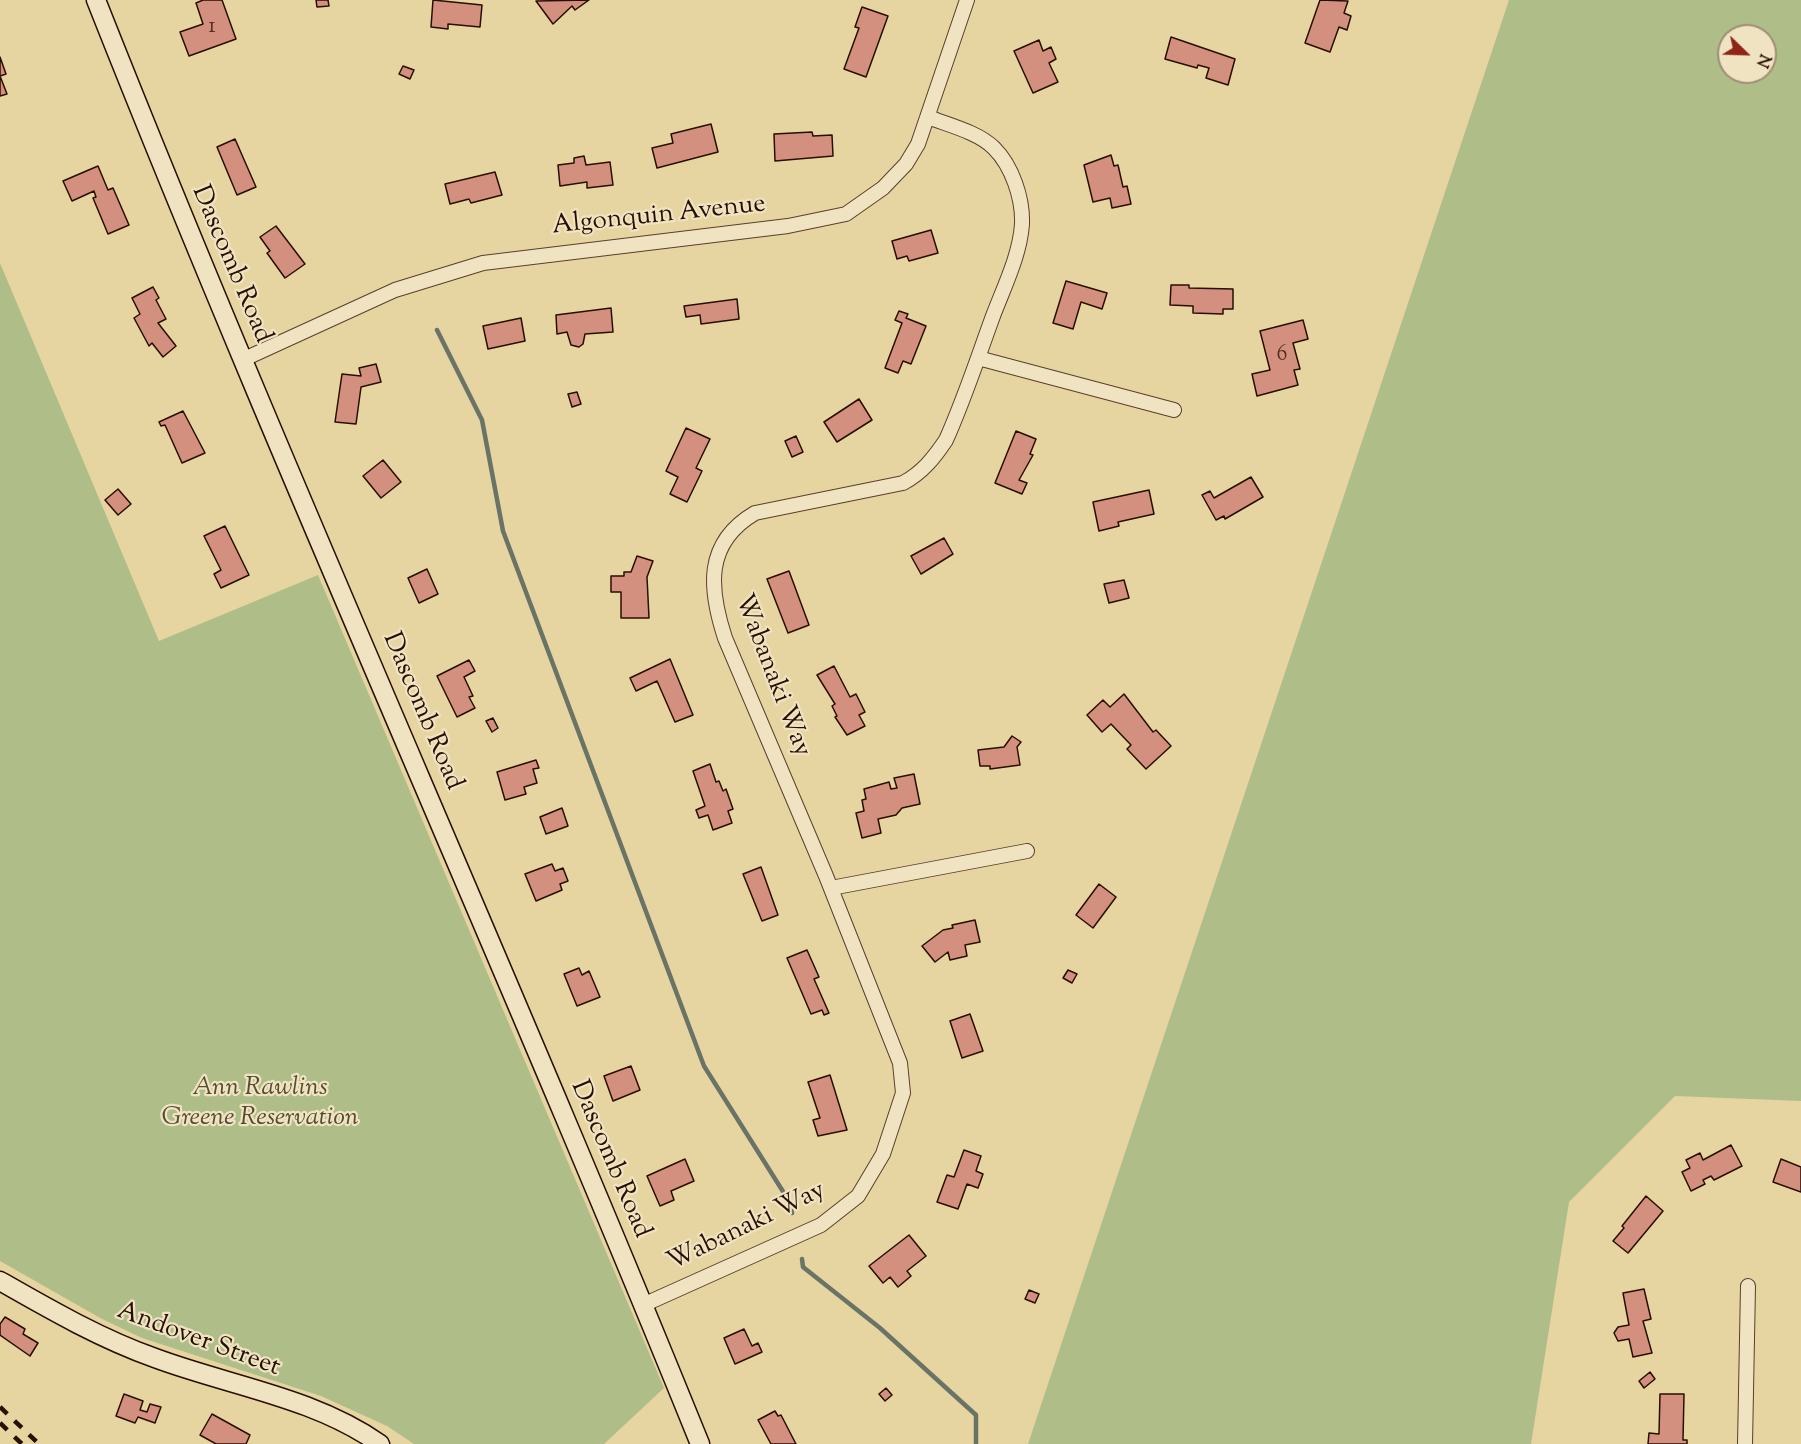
<!DOCTYPE html>
<style>
body{margin:0}
#map{position:relative;width:1801px;height:1444px;overflow:hidden;background:#e6d4a1;font-family:"Sorts Mill Goudy",serif}
canvas{display:block}
.north{position:absolute;left:1717px;top:24px;width:60px;height:60px;box-sizing:border-box;background:#efe3c2;border:2px solid #9f8e75;border-radius:50%;rotate:113deg;font-size:16px;font-weight:700;line-height:24px;text-align:center;color:#280f02}
.north::after{content:'';display:block;margin:auto;width:21px;height:27px;background:#8f2418;clip-path:polygon(50% 0,100% 100%,50% 72%,0 100%)}
</style>
<div id="map">
<canvas width="1801" height="1444"></canvas>
<div class="north">N</div>
</div>
<script>
const g = document.querySelector('canvas').getContext('2d');
g.lineJoin = 'round';
function fillPath(path, color) {
  g.fillStyle = color;
  g.fill(path, 'evenodd');
}
function stroke(path, color, width, dash) {
  g.strokeStyle = color;
  g.lineWidth = width;
  g.lineCap = dash ? 'butt' : 'round';
  g.setLineDash(dash || []);
  g.stroke(path);
}
function write(font, color, halo, rows, align = 'center') {
  g.font = font + ' "Sorts Mill Goudy",serif';
  g.lineWidth = 4.5;
  g.setLineDash([]);
  g.textBaseline = 'middle';
  g.strokeStyle = halo;
  g.fillStyle = color;
  for (const [text, x, y, turn = 0] of rows) {
    g.save();
    g.translate(x, y);
    g.rotate((+turn || 0) * Math.PI / 180);
    g.textAlign = isNaN(turn) ? turn : align;
    if (halo) g.strokeText(text, 0, 0);
    g.fillText(text, 0, 0);
    g.restore();
  }
}
fillPath(new Path2D(`
 M 1509,0 L 1801,0 L 1801,1101 L 1675,1096 L 1569,1202 L 1531,1444 L 1028,1444 ZM 1729,36 L 1765,36 L 1765,72 L 1729,72 Z
 M 0,263 L 159,641 L 318,575 L 664,1388 L 604,1444 L 414,1444 L 387,1426 L 321,1396 L 142,1338 L 102,1319 L 0,1261 Z`), '#afbe89');
stroke(new Path2D(`
 M 437,330 L 482,420 L 503,531 L 704,1066 L 789,1201 L 792,1213
 M 802,1259 L 803,1267 L 880,1328 L 976,1415 L 976,1444`), '#6a7466', 4.5);
const building = new Path2D(`
 M 203,0 L 222,0 L 236,39 L 189,56 L 180,32 L 203,24 L 196,3 Z
 M 316,0 L 328,0 L 329,6 L 317,7 Z
 M 433,0 L 482,5 L 480,27 L 448,24 L 448,29 L 431,27 Z
 M 589,0 L 575,10 L 572,6 L 553,24 L 536,1 Z
 M 1320,0 L 1348,1 L 1344,13 L 1351,16 L 1347,30 L 1339,27 L 1330,52 L 1305,43 Z
 M 862,7 L 888,16 L 866,77 L 844,69 L 859,28 L 855,27 Z
 M 1171,37 L 1235,59 L 1228,85 L 1206,78 L 1209,68 L 1198,65 L 1197,68 L 1165,59 Z
 M 1039,40 L 1043,51 L 1051,47 L 1056,59 L 1049,63 L 1058,82 L 1033,93 L 1014,51 Z
 M 0,57 L 6,74 L 0,76 L 7,94 L 0,96 Z
 M 403,66 L 414,70 L 410,79 L 399,74 Z
 M 711,124 L 718,152 L 657,168 L 652,148 L 673,143 L 671,134 Z
 M 812,132 L 813,136 L 832,135 L 833,156 L 775,161 L 774,134 Z
 M 235,139 L 256,187 L 237,195 L 217,147 Z
 M 1111,155 L 1114,166 L 1118,165 L 1123,187 L 1127,186 L 1131,204 L 1112,208 L 1110,198 L 1093,202 L 1084,165 Z
 M 584,156 L 586,165 L 610,162 L 613,185 L 587,188 L 587,182 L 560,186 L 558,165 L 574,163 L 574,158 Z
 M 98,166 L 108,190 L 113,188 L 129,225 L 108,234 L 93,198 L 96,197 L 94,191 L 72,201 L 63,181 Z
 M 495,172 L 502,195 L 471,203 L 469,199 L 450,204 L 445,184 Z
 M 276,226 L 305,264 L 285,278 L 267,253 L 270,251 L 260,237 Z
 M 931,230 L 938,253 L 909,261 L 907,256 L 897,259 L 892,241 Z
 M 1066,281 L 1107,293 L 1102,309 L 1081,302 L 1073,329 L 1053,323 Z
 M 1171,285 L 1189,285 L 1189,288 L 1233,289 L 1233,309 L 1223,309 L 1223,314 L 1193,313 L 1193,306 L 1170,305 Z
 M 153,287 L 159,298 L 156,300 L 166,319 L 158,323 L 176,346 L 163,357 L 152,343 L 149,346 L 134,318 L 140,314 L 132,298 Z
 M 737,299 L 739,319 L 701,324 L 700,315 L 686,317 L 684,306 Z
 M 611,308 L 613,332 L 585,334 L 583,344 L 579,347 L 571,345 L 567,332 L 557,334 L 556,315 Z
 M 899,311 L 908,314 L 906,318 L 926,326 L 911,364 L 903,361 L 898,373 L 885,368 L 902,323 L 895,320 Z
 M 521,318 L 525,341 L 488,349 L 483,326 Z
 M 1303,320 L 1308,339 L 1293,343 L 1300,369 L 1294,370 L 1298,385 L 1257,396 L 1252,374 L 1270,370 L 1260,331 Z
 M 376,364 L 381,382 L 361,387 L 356,424 L 335,422 L 342,374 L 361,376 L 359,368 Z
 M 577,392 L 581,404 L 572,407 L 568,394 Z
 M 859,399 L 872,420 L 837,442 L 824,422 Z
 M 183,411 L 205,453 L 182,463 L 165,425 L 161,426 L 159,422 Z
 M 686,428 L 710,439 L 696,468 L 702,471 L 687,502 L 670,494 L 678,477 L 666,471 Z
 M 1016,431 L 1036,439 L 1030,454 L 1033,455 L 1019,480 L 1027,483 L 1022,494 L 995,483 Z
 M 796,436 L 803,452 L 792,457 L 785,441 Z
 M 383,460 L 401,482 L 381,498 L 363,476 Z
 M 1251,477 L 1263,497 L 1225,519 L 1224,516 L 1216,520 L 1202,495 L 1210,491 L 1214,498 Z
 M 118,489 L 131,504 L 118,515 L 105,500 Z
 M 1149,490 L 1154,514 L 1118,522 L 1119,526 L 1099,531 L 1093,502 Z
 M 225,526 L 249,575 L 221,588 L 214,574 L 221,570 L 204,536 Z
 M 944,538 L 953,554 L 921,574 L 911,556 Z
 M 637,556 L 653,561 L 647,577 L 649,618 L 621,618 L 621,592 L 611,592 L 611,576 L 624,576 L 624,572 L 631,572 Z
 M 427,569 L 438,594 L 419,603 L 408,578 Z
 M 789,571 L 809,625 L 788,633 L 767,579 Z
 M 1124,580 L 1129,598 L 1109,603 L 1104,584 Z
 M 670,659 L 693,715 L 675,722 L 657,681 L 636,691 L 630,678 Z
 M 469,660 L 475,671 L 464,677 L 473,696 L 469,697 L 475,708 L 457,717 L 437,676 Z
 M 834,666 L 850,697 L 856,694 L 865,712 L 859,715 L 865,726 L 847,735 L 835,717 L 837,716 L 832,706 L 835,704 L 817,675 Z
 M 1124,694 L 1153,732 L 1156,730 L 1171,746 L 1146,769 L 1127,749 L 1131,745 L 1111,724 L 1102,732 L 1087,715 L 1103,700 L 1110,707 Z
 M 493,718 L 498,728 L 492,732 L 486,721 Z
 M 1012,736 L 1021,742 L 1017,747 L 1020,765 L 990,769 L 990,766 L 980,766 L 978,750 L 1004,747 Z
 M 536,760 L 539,768 L 533,769 L 537,783 L 524,787 L 526,794 L 505,800 L 497,772 Z
 M 710,764 L 716,782 L 719,781 L 723,791 L 726,789 L 733,809 L 728,811 L 732,823 L 713,830 L 708,815 L 699,818 L 696,810 L 705,806 L 693,771 Z
 M 914,774 L 920,804 L 902,808 L 896,815 L 878,819 L 881,833 L 862,838 L 856,813 L 864,811 L 862,800 L 866,799 L 864,789 L 889,782 L 891,789 L 897,788 L 894,778 Z
 M 562,808 L 568,826 L 546,834 L 540,817 Z
 M 552,864 L 555,871 L 563,868 L 568,881 L 560,884 L 562,890 L 536,901 L 525,874 Z
 M 761,867 L 778,915 L 762,921 L 743,874 Z
 M 1099,884 L 1116,897 L 1093,928 L 1076,915 Z
 M 975,920 L 980,942 L 965,945 L 967,956 L 950,960 L 948,952 L 935,962 L 922,946 L 943,930 L 953,928 L 952,925 Z
 M 807,950 L 819,977 L 814,979 L 829,1013 L 824,1015 L 822,1010 L 811,1014 L 787,958 Z
 M 579,968 L 582,975 L 589,971 L 600,997 L 577,1006 L 564,974 Z
 M 1068,970 L 1077,974 L 1072,983 L 1063,978 Z
 M 970,1014 L 983,1051 L 962,1058 L 950,1021 Z
 M 631,1066 L 640,1090 L 613,1101 L 604,1076 Z
 M 830,1075 L 847,1130 L 818,1136 L 813,1120 L 820,1118 L 808,1082 Z
 M 1731,1145 L 1742,1166 L 1714,1180 L 1711,1176 L 1703,1180 L 1705,1184 L 1691,1191 L 1682,1172 L 1690,1168 L 1686,1160 L 1700,1153 L 1703,1160 Z
 M 964,1150 L 981,1156 L 976,1171 L 983,1174 L 978,1188 L 967,1184 L 958,1209 L 937,1202 L 947,1175 L 954,1177 Z
 M 685,1159 L 694,1181 L 671,1191 L 674,1200 L 660,1206 L 647,1176 Z
 M 1781,1159 L 1801,1167 L 1801,1192 L 1773,1182 Z
 M 1646,1196 L 1663,1211 L 1628,1253 L 1613,1241 L 1624,1228 L 1622,1226 Z
 M 909,1235 L 926,1256 L 907,1271 L 911,1276 L 898,1287 L 890,1277 L 883,1283 L 869,1266 Z
 M 1644,1289 L 1651,1319 L 1643,1321 L 1652,1353 L 1633,1357 L 1629,1339 L 1618,1341 L 1614,1333 L 1618,1327 L 1629,1325 L 1623,1293 Z
 M 1029,1290 L 1039,1294 L 1035,1303 L 1025,1299 Z
 M 5,1317 L 25,1329 L 23,1334 L 38,1343 L 30,1356 L 0,1335 L 0,1324 Z
 M 744,1329 L 752,1346 L 758,1343 L 762,1352 L 735,1364 L 724,1338 Z
 M 1650,1372 L 1655,1379 L 1644,1388 L 1639,1381 Z
 M 886,1388 L 892,1395 L 885,1401 L 879,1394 Z
 M 124,1394 L 143,1401 L 140,1410 L 147,1412 L 150,1404 L 161,1407 L 155,1423 L 138,1417 L 135,1423 L 116,1416 Z
 M 1660,1394 L 1684,1394 L 1683,1440 L 1687,1440 L 1687,1444 L 1648,1444 L 1649,1433 L 1659,1434 Z
 M 775,1411 L 778,1416 L 781,1415 L 796,1444 L 771,1444 L 758,1420 Z
 M 212,1414 L 250,1435 L 246,1444 L 216,1444 L 200,1435 Z`);
fillPath(building, '#d4907e');
stroke(building, '#280f02', 1.5);
const street = new Path2D(`
 M 978,358 L 1174,410
 M 242,360 L 395,290 L 483,263 L 788,226 L 846,214 L 883,188 L 906,164 L 918,144 L 967,0
 M 831,888 L 1027,851
 M 643,1305 L 821,1225 L 858,1196 L 883,1154 L 903,1093 L 900,1063 L 826,876 L 725,638 C 709,589 704,543 755,513 L 903,483 C 922,473 934,458 946,440 C 964,400 978,357 993,316 C 1004,287 1020,255 1022,224 C 1023,198 1012,166 994,148 C 978,132 948,125 928,117
 M 1745,1444 L 1748,1286`);
const secondary = new Path2D(`
 M 96,0 C 288,485 504,960 700,1444
 M 0,1281 C 49,1309 101,1339 155,1358 C 230,1386 313,1397 380,1444`);
stroke(street, '#58402a', 16);
stroke(secondary, '#280f02', 21);
stroke(street, '#efe3c2', 14);
stroke(secondary, '#efe3c2', 18);
stroke(new Path2D(`
 M 0,1407 L 39,1444
 M 0,1423 L 22,1444`), '#280f02', 4.5, [10, 10]);
write('22px', '#532f21', null, [
 ["1",212,28],
 ["6",1282,356]
]);
write('26px', '#280f02', '#efe3c2', [
 ["Algonquin Avenue",659,217,-6],
 ["Dascomb Road",230,265,67],
 ["Wabanaki Way",771,676,69],
 ["Dascomb Road",421,712,67],
 ["Dascomb Road",609,1160,67],
 ["Wabanaki Way",747,1228,-26],
 ["Andover Street",198,1341,20]
]);
write('italic 26px', '#574c31', '#efe3c2', [
 ["Ann Rawlins",260,1090],
 ["Greene Reservation",260,1120]
]);
</script>
